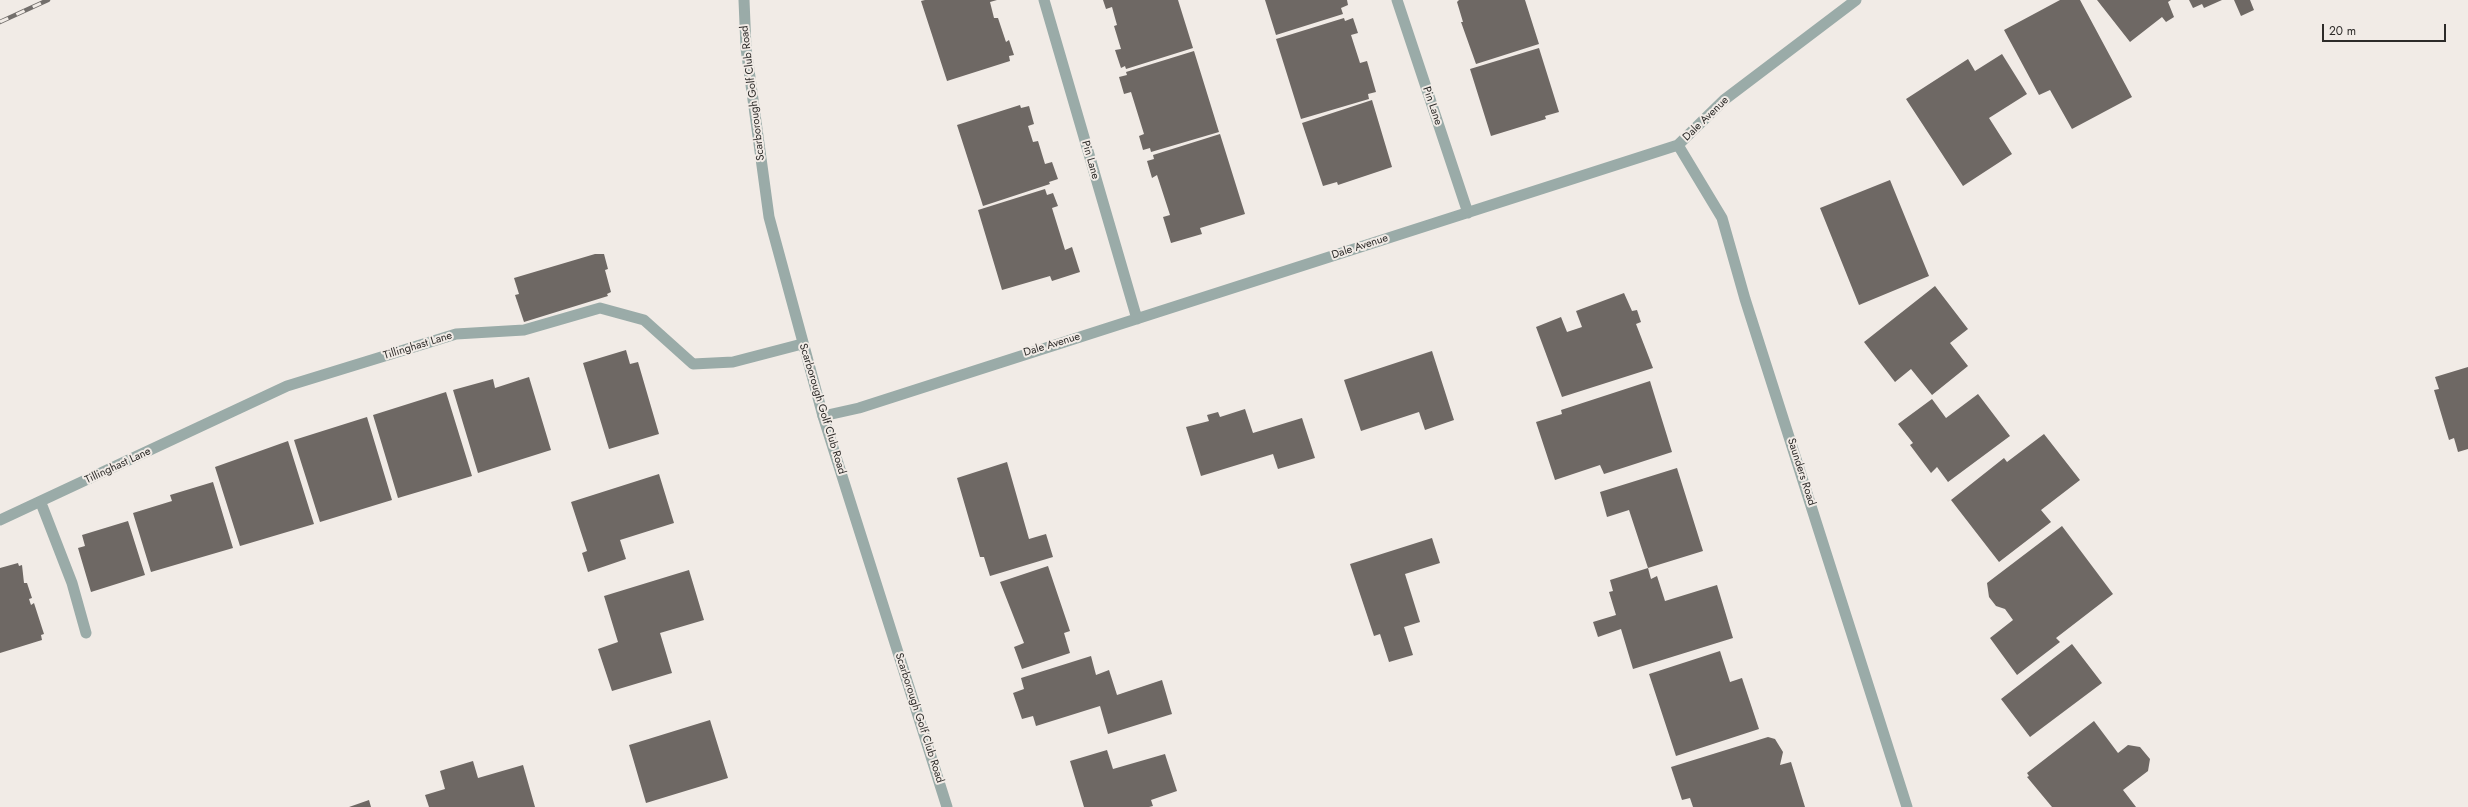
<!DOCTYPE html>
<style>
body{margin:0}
#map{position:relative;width:2468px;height:807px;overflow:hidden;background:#f1ebe6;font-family:Jost,sans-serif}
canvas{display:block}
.scale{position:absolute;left:2322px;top:24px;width:124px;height:18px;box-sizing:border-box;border:2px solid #2d2b29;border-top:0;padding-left:5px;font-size:12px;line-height:14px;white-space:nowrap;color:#2d2b29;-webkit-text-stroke:3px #f1ebe6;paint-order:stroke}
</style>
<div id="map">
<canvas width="2468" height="807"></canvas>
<div class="scale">20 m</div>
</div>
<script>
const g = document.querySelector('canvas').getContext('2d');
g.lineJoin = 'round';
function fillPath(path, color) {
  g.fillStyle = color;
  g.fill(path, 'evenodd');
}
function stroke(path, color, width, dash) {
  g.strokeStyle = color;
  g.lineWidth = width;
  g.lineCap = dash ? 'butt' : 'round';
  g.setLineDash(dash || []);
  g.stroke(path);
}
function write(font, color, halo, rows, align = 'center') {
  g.font = font + ' Jost,sans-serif';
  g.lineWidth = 4;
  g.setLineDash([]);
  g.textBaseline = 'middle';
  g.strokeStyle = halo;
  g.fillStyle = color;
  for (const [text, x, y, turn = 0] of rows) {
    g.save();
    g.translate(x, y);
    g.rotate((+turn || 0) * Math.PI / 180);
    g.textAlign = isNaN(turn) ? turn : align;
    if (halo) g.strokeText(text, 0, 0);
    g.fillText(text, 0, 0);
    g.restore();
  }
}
fillPath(new Path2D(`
 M 925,0 L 997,0 L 990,2 L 994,18 L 998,18 L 1006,42 L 1009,40 L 1014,55 L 1009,56 L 1010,61 L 947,81 L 921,1 Z
 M 1103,0 L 1178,0 L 1193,48 L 1126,69 L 1125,66 L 1121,68 L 1115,50 L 1121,49 L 1114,26 L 1117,25 L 1112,7 L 1106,9 Z
 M 1265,0 L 1347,0 L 1348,5 L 1341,8 L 1343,14 L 1276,35 Z
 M 1459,0 L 1525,0 L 1539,44 L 1476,64 L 1461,22 L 1463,22 L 1457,2 Z
 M 2060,0 L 2080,0 L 2132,97 L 2072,129 L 2050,90 L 2039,95 L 2004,30 Z
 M 2097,0 L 2171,0 L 2168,2 L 2174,17 L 2166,22 L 2162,17 L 2130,42 Z
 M 2189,0 L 2222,0 L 2204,8 L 2202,4 L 2193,8 Z
 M 2234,0 L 2250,0 L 2254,10 L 2241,16 Z
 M 1344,18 L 1345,21 L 1353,18 L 1358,33 L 1351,35 L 1360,63 L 1367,61 L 1376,92 L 1368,94 L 1369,99 L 1301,119 L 1276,39 Z
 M 1539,48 L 1559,112 L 1545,116 L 1546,119 L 1491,136 L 1470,69 Z
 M 1194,51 L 1219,132 L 1151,152 L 1150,148 L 1143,150 L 1139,136 L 1144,134 L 1131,92 L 1124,94 L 1119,77 L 1127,75 L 1126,72 Z
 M 2002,54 L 2027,94 L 1989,118 L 2012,154 L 1963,186 L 1906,99 L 1968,59 L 1975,71 Z
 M 1372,100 L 1392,167 L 1338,185 L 1337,182 L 1323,186 L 1302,123 Z
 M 1020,105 L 1021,108 L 1029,106 L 1034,124 L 1028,126 L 1033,142 L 1038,141 L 1045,164 L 1052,162 L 1058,179 L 1049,182 L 1050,184 L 983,206 L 957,125 Z
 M 1220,134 L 1245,214 L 1200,228 L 1202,234 L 1171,243 L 1163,217 L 1170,215 L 1157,175 L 1152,178 L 1147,161 L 1154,159 L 1153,155 Z
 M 1890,180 L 1929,276 L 1859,305 L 1820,208 Z
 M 1045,189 L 1047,195 L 1053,193 L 1058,206 L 1052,208 L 1065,250 L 1072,247 L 1080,272 L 1052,281 L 1050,276 L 1002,290 L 978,210 Z
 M 595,254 L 604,254 L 608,269 L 605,270 L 611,292 L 607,294 L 608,296 L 524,322 L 515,295 L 519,294 L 514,278 Z
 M 1935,286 L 1968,329 L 1950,343 L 1968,366 L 1932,395 L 1911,369 L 1895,382 L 1864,342 Z
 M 1624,293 L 1632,311 L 1637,310 L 1641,322 L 1636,324 L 1653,368 L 1562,397 L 1536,327 L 1561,317 L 1567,332 L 1582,327 L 1576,311 Z
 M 626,350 L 630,364 L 638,362 L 659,434 L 609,449 L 583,363 Z
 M 1432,351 L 1454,420 L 1425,430 L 1419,412 L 1361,431 L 1344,380 Z
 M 2468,367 L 2468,449 L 2458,452 L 2454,438 L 2449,440 L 2434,390 L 2439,389 L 2435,377 Z
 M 529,377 L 551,450 L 478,473 L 453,390 L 493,379 L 495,388 Z
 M 1650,381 L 1672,452 L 1604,474 L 1600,465 L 1555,480 L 1536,422 L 1562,414 L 1561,410 Z
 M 446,392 L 472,476 L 398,498 L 373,415 Z
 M 1978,394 L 2010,436 L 1948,482 L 1937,467 L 1931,473 L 1910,445 L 1913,443 L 1898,424 L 1932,399 L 1946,418 Z
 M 1245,409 L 1253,433 L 1302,418 L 1315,458 L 1278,469 L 1273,454 L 1201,476 L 1186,427 L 1209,421 L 1207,415 L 1218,412 L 1220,417 Z
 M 367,417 L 392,500 L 320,522 L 294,440 Z
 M 2044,434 L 2080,480 L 2041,510 L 2051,522 L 1999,562 L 1951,500 L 2004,458 L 2007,462 Z
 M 288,441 L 314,524 L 240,546 L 215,467 Z
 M 1007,462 L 1029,539 L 1046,534 L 1053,557 L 990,576 L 984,557 L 980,557 L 957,478 Z
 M 1677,468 L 1703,551 L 1648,568 L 1629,510 L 1607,517 L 1600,492 Z
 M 659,474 L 674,523 L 620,540 L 626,559 L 588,572 L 582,553 L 587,551 L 571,502 Z
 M 213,482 L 233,548 L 151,572 L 133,513 L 172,501 L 170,495 Z
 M 128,521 L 145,575 L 91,592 L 78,548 L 85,546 L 82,535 Z
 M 2062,526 L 2113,594 L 2056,638 L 2060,642 L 2017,675 L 1990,638 L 2013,620 L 2005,609 L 1996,606 L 1989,597 L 1987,583 Z
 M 1432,538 L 1440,563 L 1405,574 L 1420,622 L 1404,627 L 1413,655 L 1389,662 L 1380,634 L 1374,636 L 1350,564 Z
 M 18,563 L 19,566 L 22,565 L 24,583 L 27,583 L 32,598 L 29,599 L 31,605 L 34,603 L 44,634 L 41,635 L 42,640 L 0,653 L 0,568 Z
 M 1048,566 L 1070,631 L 1064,633 L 1070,653 L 1022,669 L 1014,647 L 1024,643 L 1000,582 Z
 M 1648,568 L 1651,579 L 1657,576 L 1665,601 L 1717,585 L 1733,638 L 1633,669 L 1621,629 L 1598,637 L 1593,622 L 1616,615 L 1609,592 L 1613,591 L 1610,580 Z
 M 689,570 L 704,620 L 660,633 L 672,673 L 612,691 L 598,649 L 618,642 L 604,596 Z
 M 2072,644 L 2102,683 L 2030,737 L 2001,699 Z
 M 1720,651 L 1730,682 L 1742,678 L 1759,729 L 1676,756 L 1649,674 Z
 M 1091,656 L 1096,675 L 1109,670 L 1117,695 L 1162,680 L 1172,714 L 1108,734 L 1100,706 L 1036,726 L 1033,716 L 1022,719 L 1013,693 L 1024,689 L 1021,678 Z
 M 710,720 L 728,778 L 646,803 L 629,745 Z
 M 2094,721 L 2118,753 L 2128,745 L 2140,747 L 2150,759 L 2148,771 L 2123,790 L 2136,807 L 2052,807 L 2027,777 L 2029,776 L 2027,773 Z
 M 1768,737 L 1775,739 L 1783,752 L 1780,765 L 1791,762 L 1805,807 L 1693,807 L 1690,798 L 1682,800 L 1671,767 Z
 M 1107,750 L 1113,769 L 1165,754 L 1177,791 L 1151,800 L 1153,806 L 1149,807 L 1084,807 L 1070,761 Z
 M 473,761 L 478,778 L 523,765 L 535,807 L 429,807 L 425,795 L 445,789 L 440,771 Z
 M 369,800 L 371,807 L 349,807 Z`), '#6e6864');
stroke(new Path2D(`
 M 1044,0 L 1137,319
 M 1397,0 L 1468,213
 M 1678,145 L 1722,218 L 1745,299 L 1907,807
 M 823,416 L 859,408 L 1678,145 L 1724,100 L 1856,0
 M 41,503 L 72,583 L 86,633
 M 0,520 L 287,386 L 456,334 L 524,330 L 600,308 L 644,320 L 693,364 L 733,362 L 802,344`), '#9aaba8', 11);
stroke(new Path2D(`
 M 744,0 L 746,48 L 769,217 L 823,416 L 947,807`), '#9aaba8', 11);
const rail = new Path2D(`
 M 0,22 L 48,0`);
stroke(rail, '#736f6c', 4.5);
stroke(rail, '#f1ebe6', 3, [9]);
write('11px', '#2d2b29', '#f1ebe6', [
 ["Scarborough Golf Club Road",753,93,-97],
 ["Pin Lane",1432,106,71],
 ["Dale Avenue",1706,119,-44],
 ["Pin Lane",1090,160,74],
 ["Dale Avenue",1360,247,-18],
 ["Dale Avenue",1052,345,-17],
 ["Tillinghast Lane",418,346,-17],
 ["Scarborough Golf Club Road",822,409,73],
 ["Tillinghast Lane",118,466,-25],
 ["Saunders Road",1801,472,72],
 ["Scarborough Golf Club Road",919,718,72]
]);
</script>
